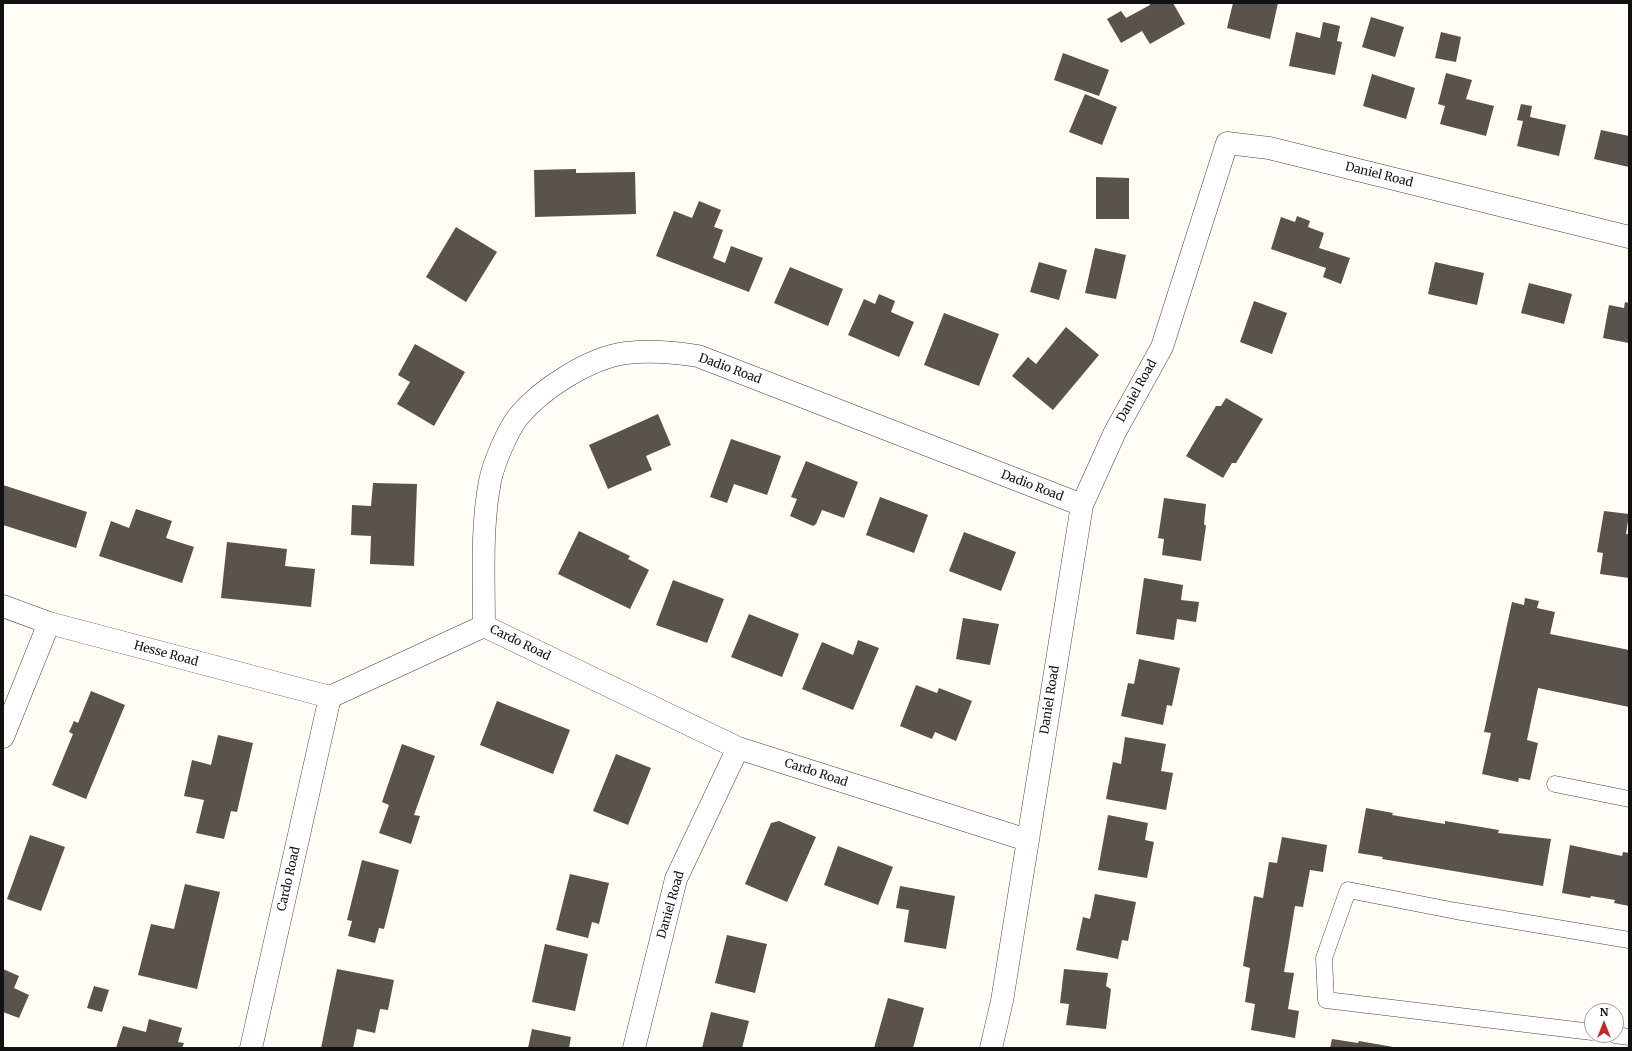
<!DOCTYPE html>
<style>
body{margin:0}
#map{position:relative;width:1632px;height:1051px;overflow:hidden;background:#fffdf5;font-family:Merriweather,serif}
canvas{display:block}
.frame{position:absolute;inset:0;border:4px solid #111;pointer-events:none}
.north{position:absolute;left:1584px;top:1003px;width:40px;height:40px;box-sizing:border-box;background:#fff;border:1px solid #a0a0a0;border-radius:50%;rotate:0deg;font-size:11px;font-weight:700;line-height:16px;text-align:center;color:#111}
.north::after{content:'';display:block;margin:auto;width:14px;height:18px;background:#c4262e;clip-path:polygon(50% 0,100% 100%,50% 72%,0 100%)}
</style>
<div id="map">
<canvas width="1632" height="1051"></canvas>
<div class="frame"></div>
<div class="north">N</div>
</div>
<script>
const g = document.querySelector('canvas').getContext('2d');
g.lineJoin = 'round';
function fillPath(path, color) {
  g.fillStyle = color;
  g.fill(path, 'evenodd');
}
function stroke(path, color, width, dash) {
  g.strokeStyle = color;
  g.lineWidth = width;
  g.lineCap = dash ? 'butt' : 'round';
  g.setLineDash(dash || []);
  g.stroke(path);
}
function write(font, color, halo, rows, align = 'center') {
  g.font = font + ' Merriweather,serif';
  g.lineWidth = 4;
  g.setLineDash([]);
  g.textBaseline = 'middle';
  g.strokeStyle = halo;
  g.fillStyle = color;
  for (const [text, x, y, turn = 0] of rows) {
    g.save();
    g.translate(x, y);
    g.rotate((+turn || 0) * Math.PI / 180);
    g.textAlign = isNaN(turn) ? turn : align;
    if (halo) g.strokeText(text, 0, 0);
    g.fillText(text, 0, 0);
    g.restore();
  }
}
fillPath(new Path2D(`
 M 1149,3 L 1173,3 L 1185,24 L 1150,44 L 1142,31 L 1121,43 L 1107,19 L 1121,11 L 1126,18 L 1150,5 Z
 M 1233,3 L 1278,3 L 1270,39 L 1227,28 Z
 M 1371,17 L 1404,27 L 1395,57 L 1362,47 Z
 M 1323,22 L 1340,26 L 1337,41 L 1342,42 L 1335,75 L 1289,66 L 1296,32 L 1320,38 Z
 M 1441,32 L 1461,37 L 1456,62 L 1435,58 Z
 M 1063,53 L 1109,70 L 1099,96 L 1054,80 Z
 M 1446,73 L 1472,80 L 1466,99 L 1494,106 L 1486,136 L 1440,124 L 1445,106 L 1438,104 Z
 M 1372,74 L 1415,88 L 1406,119 L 1363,106 Z
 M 1085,94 L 1117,107 L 1102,145 L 1069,132 Z
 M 1521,104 L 1532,106 L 1530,117 L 1566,125 L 1559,156 L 1517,146 L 1523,121 L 1517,120 Z
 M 1601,130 L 1629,136 L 1629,167 L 1594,159 Z
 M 576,169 L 576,173 L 635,172 L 636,214 L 535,217 L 534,170 Z
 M 1096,177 L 1129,178 L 1129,219 L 1096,219 Z
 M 699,201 L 721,210 L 714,227 L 723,230 L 713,258 L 725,263 L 731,246 L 763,258 L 749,292 L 656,256 L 674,211 L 692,218 Z
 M 1297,216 L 1310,221 L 1308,227 L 1324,233 L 1319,248 L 1350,258 L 1341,284 L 1323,277 L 1326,268 L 1271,249 L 1281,217 L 1295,222 Z
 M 456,227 L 497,252 L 466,302 L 426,277 Z
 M 1095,248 L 1126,255 L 1116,299 L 1085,293 Z
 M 1039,262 L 1067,270 L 1059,300 L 1030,292 Z
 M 1435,262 L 1484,273 L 1477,305 L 1428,294 Z
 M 790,267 L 843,289 L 828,326 L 774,303 Z
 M 1529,283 L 1572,294 L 1564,324 L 1521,313 Z
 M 879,294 L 895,301 L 891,312 L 914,322 L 899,357 L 848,335 L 864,299 L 875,304 Z
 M 1254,301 L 1287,313 L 1272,354 L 1240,342 Z
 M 1625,302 L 1629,303 L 1629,343 L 1603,338 L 1609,305 L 1624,308 Z
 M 944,313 L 999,334 L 979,386 L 924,365 Z
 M 1066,327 L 1099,355 L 1053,410 L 1012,376 L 1028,357 L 1036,364 Z
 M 415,344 L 465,372 L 434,426 L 397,404 L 410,382 L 398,375 Z
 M 1226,398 L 1263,419 L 1236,463 L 1232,463 L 1223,478 L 1186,456 L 1216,406 L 1221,406 Z
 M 658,414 L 671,445 L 646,456 L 652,470 L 608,489 L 589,445 Z
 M 731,439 L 781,456 L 767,495 L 734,484 L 727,503 L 710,497 Z
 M 806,461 L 858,482 L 844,518 L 822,510 L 816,524 L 813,526 L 790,516 L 797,499 L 791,497 Z
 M 373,483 L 417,484 L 414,566 L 370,564 L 371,536 L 351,535 L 352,505 L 371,506 Z
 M 3,485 L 87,512 L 76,548 L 3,525 Z
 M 880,497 L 928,515 L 914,553 L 866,535 Z
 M 1164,498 L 1206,504 L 1204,524 L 1206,526 L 1201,561 L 1162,555 L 1164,539 L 1158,538 Z
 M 136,509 L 172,521 L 166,538 L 194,547 L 182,583 L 99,556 L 111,521 L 129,528 Z
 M 1604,511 L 1629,514 L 1626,534 L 1629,534 L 1629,578 L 1600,574 L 1603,553 L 1597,552 Z
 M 579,531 L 630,556 L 628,559 L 649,570 L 630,609 L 558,574 Z
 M 964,532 L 1016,552 L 1001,591 L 949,571 Z
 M 227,542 L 287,549 L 285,566 L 315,569 L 311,607 L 221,598 Z
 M 1144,578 L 1183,585 L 1181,600 L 1199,602 L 1196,622 L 1177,619 L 1174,640 L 1136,634 Z
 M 673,580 L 724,599 L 707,643 L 656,625 Z
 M 1525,598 L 1539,601 L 1537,608 L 1555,612 L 1550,634 L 1629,650 L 1629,707 L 1538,688 L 1527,740 L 1538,743 L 1530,780 L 1519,778 L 1518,782 L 1482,774 L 1491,733 L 1484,732 L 1512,602 L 1524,605 Z
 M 749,614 L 799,634 L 782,677 L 731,657 Z
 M 963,618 L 999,624 L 990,665 L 956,659 Z
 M 858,640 L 879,648 L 853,710 L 802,689 L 822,642 L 853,655 Z
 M 1139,659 L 1180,668 L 1172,706 L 1167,705 L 1163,725 L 1121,716 L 1128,683 L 1134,684 Z
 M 916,685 L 937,693 L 939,688 L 972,701 L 956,741 L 935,732 L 932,739 L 900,726 Z
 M 91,691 L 125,705 L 86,799 L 52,785 L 73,734 L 69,732 L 74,721 L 78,723 Z
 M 497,701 L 570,730 L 553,774 L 480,745 Z
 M 218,735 L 253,743 L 237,812 L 231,811 L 224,839 L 196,833 L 204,800 L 184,796 L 192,760 L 211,765 Z
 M 1125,737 L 1166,744 L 1161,771 L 1173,773 L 1166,810 L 1106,799 L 1113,762 L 1121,764 Z
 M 402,744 L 435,756 L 414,815 L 420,816 L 411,844 L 379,833 L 389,805 L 382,802 Z
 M 616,754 L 651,768 L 628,825 L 593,811 Z
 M 1366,808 L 1393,813 L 1392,815 L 1445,824 L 1445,821 L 1499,830 L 1498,833 L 1551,839 L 1543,886 L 1382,859 L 1383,857 L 1358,853 Z
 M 1108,815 L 1148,823 L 1145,840 L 1154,842 L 1147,878 L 1098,870 Z
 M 779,821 L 816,837 L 787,902 L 745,884 L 771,823 Z
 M 30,835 L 65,847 L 41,911 L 7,899 Z
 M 1282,837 L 1327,845 L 1323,872 L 1310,870 L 1303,907 L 1295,906 L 1284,972 L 1294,973 L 1288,1009 L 1299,1011 L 1295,1038 L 1251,1030 L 1255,1004 L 1245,1002 L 1250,968 L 1243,966 L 1254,896 L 1263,898 L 1269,862 L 1277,863 Z
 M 1570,845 L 1622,856 L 1623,852 L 1629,853 L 1629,906 L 1614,903 L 1615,900 L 1591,896 L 1590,898 L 1562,893 Z
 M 838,846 L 893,867 L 878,905 L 824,885 Z
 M 362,860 L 399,870 L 384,929 L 379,928 L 375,943 L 348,936 L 352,921 L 347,920 Z
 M 570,874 L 609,883 L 599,924 L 592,922 L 588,938 L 556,930 Z
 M 185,884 L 220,892 L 197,989 L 138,975 L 151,924 L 174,929 Z
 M 900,886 L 955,896 L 946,949 L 904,942 L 909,910 L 896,908 Z
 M 1095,894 L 1136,902 L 1128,941 L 1122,940 L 1118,959 L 1076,950 L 1083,917 L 1090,919 Z
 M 727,935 L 767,944 L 755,993 L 715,983 Z
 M 545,944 L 588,954 L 575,1011 L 532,1002 Z
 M 3,969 L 19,976 L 14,988 L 29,995 L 19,1018 L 3,1012 Z
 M 337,969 L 394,980 L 388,1010 L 380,1009 L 375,1033 L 357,1029 L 353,1048 L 321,1048 Z
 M 1064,969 L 1108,973 L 1106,986 L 1111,989 L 1106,1029 L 1066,1025 L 1069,1004 L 1060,1003 Z
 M 94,986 L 109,990 L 102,1012 L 87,1008 Z
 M 888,998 L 924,1008 L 913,1048 L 874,1048 Z
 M 711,1012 L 749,1021 L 742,1048 L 702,1048 Z
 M 149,1019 L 182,1028 L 178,1042 L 184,1043 L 182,1048 L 116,1048 L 123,1026 L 146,1032 Z
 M 532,1029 L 571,1037 L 569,1048 L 528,1048 Z
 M 1332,1039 L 1358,1043 L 1359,1041 L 1399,1048 L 1330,1048 Z`), '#5a524d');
const lane = new Path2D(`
 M 1555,784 L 1629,799
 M 1592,1032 L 1326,1000 L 1324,958 L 1348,890 L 1456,911 L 1629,940
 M 1615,1035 L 1629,1037`);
const street = new Path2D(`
 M 3,606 L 49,623 L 330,697
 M 484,626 C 484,578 481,528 490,481 C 494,462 507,432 518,417 C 541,389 589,358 626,353 C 650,350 673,352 698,356 L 1082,505
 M 330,697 L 484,626 L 738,748 L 1027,840
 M 3,737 L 49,623
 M 251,1048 L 330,697
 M 634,1048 L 676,879 L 738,748
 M 991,1048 L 1002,1001 L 1082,505 L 1115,432 L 1162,347 L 1227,143 L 1269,148 L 1629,237`);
stroke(lane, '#444', 17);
stroke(street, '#444', 23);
stroke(lane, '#fff', 16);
stroke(street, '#fff', 22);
write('12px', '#111', '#fff', [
 ["Daniel Road",1379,175,14],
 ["Dadio Road",730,369,20],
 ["Daniel Road",1137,391,-61],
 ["Dadio Road",1032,486,21],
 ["Cardo Road",520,643,26],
 ["Hesse Road",166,654,15],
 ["Daniel Road",1050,700,-81],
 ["Cardo Road",816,773,18],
 ["Cardo Road",289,879,-77],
 ["Daniel Road",671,905,-74]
]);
</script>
